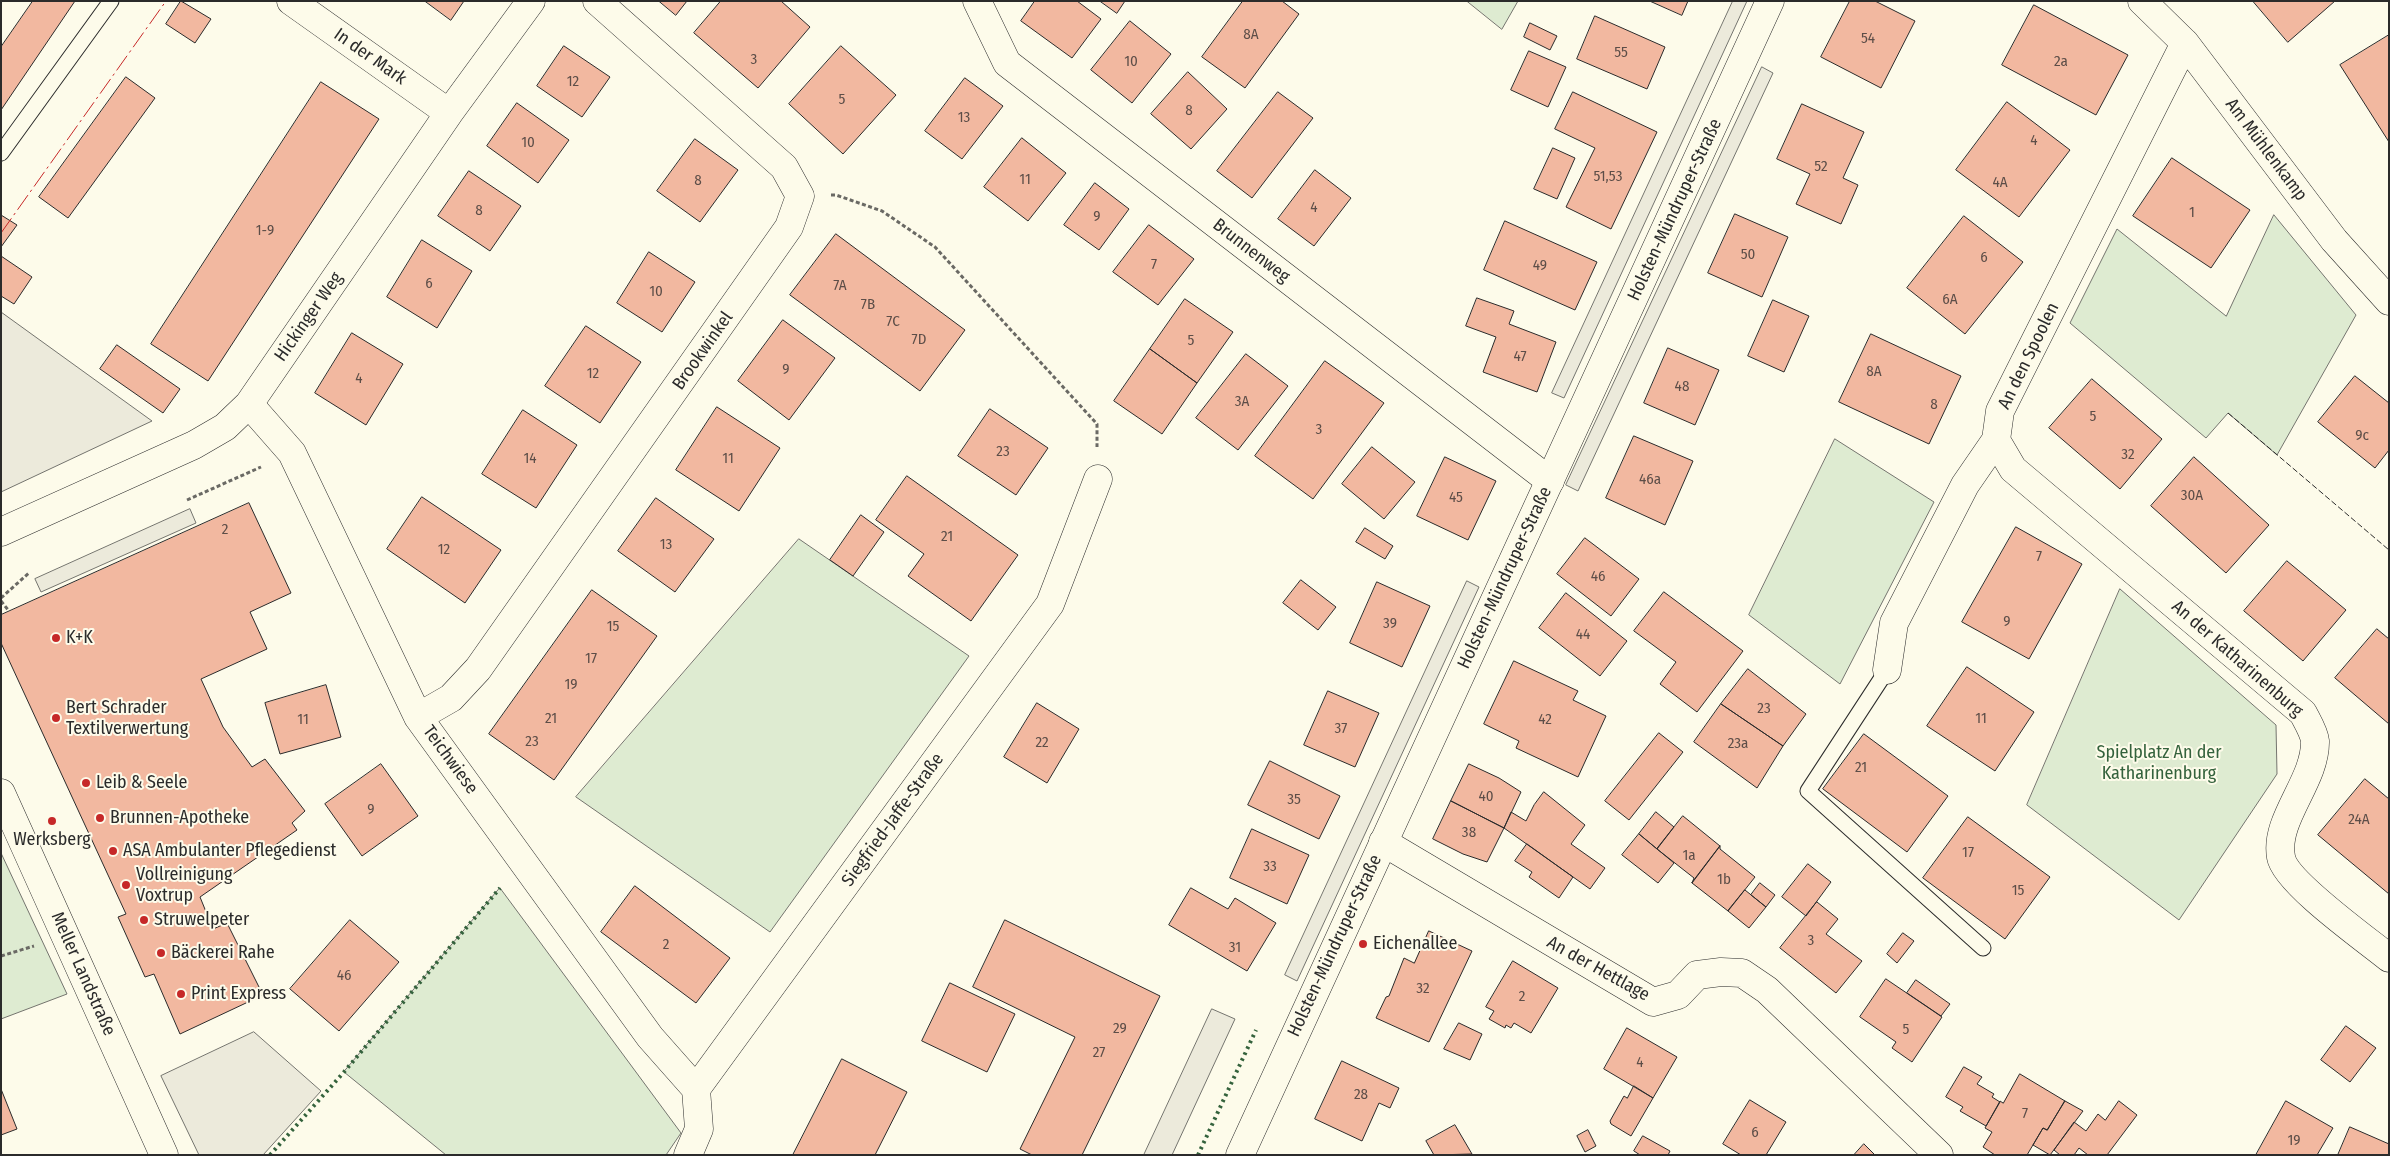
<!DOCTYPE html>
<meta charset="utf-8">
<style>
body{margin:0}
#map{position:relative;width:2390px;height:1156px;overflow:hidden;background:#fdfbea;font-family:"Fira Sans Condensed",sans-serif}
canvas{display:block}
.frame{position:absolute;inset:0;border:2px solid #2b2b2b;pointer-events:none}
</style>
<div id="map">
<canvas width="2390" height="1156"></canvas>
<div class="frame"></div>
</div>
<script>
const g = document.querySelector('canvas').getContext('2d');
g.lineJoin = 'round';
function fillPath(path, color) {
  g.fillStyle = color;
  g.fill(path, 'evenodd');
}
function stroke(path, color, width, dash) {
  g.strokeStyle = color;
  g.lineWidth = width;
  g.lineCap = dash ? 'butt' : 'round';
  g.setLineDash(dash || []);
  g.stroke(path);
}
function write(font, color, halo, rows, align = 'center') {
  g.font = font + ' "Fira Sans Condensed",sans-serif';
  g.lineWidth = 4;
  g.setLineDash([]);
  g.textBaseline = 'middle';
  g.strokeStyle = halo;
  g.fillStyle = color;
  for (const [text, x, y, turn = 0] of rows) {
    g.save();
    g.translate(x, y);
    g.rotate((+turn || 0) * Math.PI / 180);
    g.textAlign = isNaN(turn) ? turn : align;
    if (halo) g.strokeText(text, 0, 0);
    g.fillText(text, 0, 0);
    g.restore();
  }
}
const green = new Path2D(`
 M 1467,1 L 1518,1 L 1502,29 Z
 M 2274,215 L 2356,315 L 2277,455 L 2228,413 L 2206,438 L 2070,323 L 2117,229 L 2226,316 Z
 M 1835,439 L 1934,502 L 1840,684 L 1749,615 Z
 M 799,539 L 969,656 L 770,932 L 576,797 Z
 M 2120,589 L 2276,725 L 2277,774 L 2179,920 L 2027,805 Z
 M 1,853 L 67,994 L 1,1019 Z
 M 500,888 L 681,1133 L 666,1155 L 446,1155 L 344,1072 Z`);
fillPath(green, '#deebd1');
stroke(green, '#74746e', 1);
const parking = new Path2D(`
 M 1733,1 L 1747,1 L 1564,398 L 1552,393 Z
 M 1762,67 L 1773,73 L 1578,491 L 1566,485 Z
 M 1,312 L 152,421 L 1,492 Z
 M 190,509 L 196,523 L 41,592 L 35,579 Z
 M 1467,581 L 1479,587 L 1297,981 L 1285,975 Z
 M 1212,1009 L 1235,1019 L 1172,1155 L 1144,1155 Z
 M 254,1032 L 321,1091 L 263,1155 L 199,1155 L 161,1076 Z`);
fillPath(parking, '#eceadb');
stroke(parking, '#74746e', 1);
const building = new Path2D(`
 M 33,1 L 75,1 L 1,110 L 1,47 Z
 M 181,1 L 211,19 L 195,43 L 166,24 Z
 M 425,1 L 464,1 L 451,20 Z
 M 659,1 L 687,1 L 676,15 Z
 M 721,1 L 781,1 L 810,27 L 758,88 L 694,33 Z
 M 1035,1 L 1077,1 L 1101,19 L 1072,58 L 1021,21 Z
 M 1100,1 L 1125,1 L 1117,13 Z
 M 1243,1 L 1282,1 L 1299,14 L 1245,88 L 1202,57 Z
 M 1650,1 L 1688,1 L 1682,15 Z
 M 1850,1 L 1875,1 L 1915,21 L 1881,88 L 1821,57 Z
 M 2253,1 L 2335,1 L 2288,42 Z
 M 2034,5 L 2128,55 L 2096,115 L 2002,65 Z
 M 1595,16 L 1665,47 L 1647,89 L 1577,59 Z
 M 1130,21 L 1171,54 L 1132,103 L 1091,70 Z
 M 1530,23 L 1557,36 L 1550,50 L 1524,37 Z
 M 2389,35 L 2389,142 L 2340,65 Z
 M 564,46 L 610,77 L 582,117 L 537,86 Z
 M 841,46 L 896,95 L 843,154 L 789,104 Z
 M 1529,51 L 1566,67 L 1548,107 L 1511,90 Z
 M 1188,72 L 1227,109 L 1191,149 L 1151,114 Z
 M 126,77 L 155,98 L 68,218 L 39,197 Z
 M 965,78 L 1003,106 L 962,159 L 925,131 Z
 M 321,82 L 379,119 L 208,381 L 151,344 Z
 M 1278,92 L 1313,118 L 1252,198 L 1217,171 Z
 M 1573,92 L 1657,132 L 1611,229 L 1566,207 L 1595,148 L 1555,129 Z
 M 2007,102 L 2070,150 L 2019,217 L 1956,170 Z
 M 517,103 L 569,140 L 538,183 L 487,146 Z
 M 1802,104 L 1864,132 L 1843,178 L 1858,185 L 1841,224 L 1796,204 L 1810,174 L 1777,159 Z
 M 1022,138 L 1066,173 L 1028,221 L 984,187 Z
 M 695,139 L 738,170 L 700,222 L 657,191 Z
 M 1553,148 L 1575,158 L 1557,199 L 1534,189 Z
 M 2172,158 L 2250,210 L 2211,268 L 2133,216 Z
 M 1315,170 L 1351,198 L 1314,246 L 1278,219 Z
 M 469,171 L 521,206 L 490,251 L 438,216 Z
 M 1095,183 L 1129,209 L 1099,250 L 1064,225 Z
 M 1735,214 L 1788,237 L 1762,297 L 1708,273 Z
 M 1,215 L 17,225 L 1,247 Z
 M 1964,216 L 2023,262 L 1965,334 L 1907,288 Z
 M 1505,221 L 1597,262 L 1575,310 L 1484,270 Z
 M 1149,225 L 1194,259 L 1158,305 L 1113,272 Z
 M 836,234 L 965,330 L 920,391 L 790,295 Z
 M 422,240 L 472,271 L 437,328 L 387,297 Z
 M 649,252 L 695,282 L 662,332 L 617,303 Z
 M 1,256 L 32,277 L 14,304 L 1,296 Z
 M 1477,298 L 1514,311 L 1509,324 L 1556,342 L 1537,392 L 1483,372 L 1496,337 L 1466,326 Z
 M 1185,299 L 1233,332 L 1197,383 L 1150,349 Z
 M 1773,300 L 1809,316 L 1784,372 L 1748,356 Z
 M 783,320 L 835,358 L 789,420 L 738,381 Z
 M 586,326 L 641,362 L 600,423 L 545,386 Z
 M 352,333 L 403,364 L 366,425 L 315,393 Z
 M 1871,334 L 1961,376 L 1929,444 L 1839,402 Z
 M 117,345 L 180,389 L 163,413 L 100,369 Z
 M 1668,348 L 1719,370 L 1695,425 L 1644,403 Z
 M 1150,349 L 1197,383 L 1162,434 L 1114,401 Z
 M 1246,354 L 1288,386 L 1238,450 L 1196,418 Z
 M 1325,361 L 1384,403 L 1313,499 L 1255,456 Z
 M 2355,376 L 2389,403 L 2389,450 L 2375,468 L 2318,422 Z
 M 2092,379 L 2162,439 L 2120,489 L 2049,428 Z
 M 717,407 L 780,448 L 739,511 L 676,470 Z
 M 990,409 L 1048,448 L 1016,495 L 958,456 Z
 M 523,410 L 577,445 L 536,508 L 482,474 Z
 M 1634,436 L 1693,461 L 1665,525 L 1606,498 Z
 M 1372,447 L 1415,482 L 1384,519 L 1342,484 Z
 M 1445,457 L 1496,481 L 1468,540 L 1417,516 Z
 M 2194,457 L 2269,525 L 2226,573 L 2151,506 Z
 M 907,476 L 1018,555 L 971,621 L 908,576 L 924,554 L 876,520 Z
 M 422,497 L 501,550 L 465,603 L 387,549 Z
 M 656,498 L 714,539 L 675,592 L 618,551 Z
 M 249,503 L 291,593 L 250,612 L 267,649 L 201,679 L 223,727 L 252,767 L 265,759 L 305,811 L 292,823 L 297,830 L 200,897 L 213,929 L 227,923 L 263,995 L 180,1034 L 154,974 L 145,977 L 118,917 L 126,914 L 1,643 L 1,615 Z
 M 861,515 L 884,532 L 853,576 L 830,560 Z
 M 2016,527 L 2082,564 L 2029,659 L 1962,622 Z
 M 1365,528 L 1393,546 L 1385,559 L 1356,542 Z
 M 1585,538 L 1639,579 L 1611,616 L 1557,574 Z
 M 2287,561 L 2346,610 L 2303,661 L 2244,611 Z
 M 1301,580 L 1336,607 L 1318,630 L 1283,603 Z
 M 1377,582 L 1430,606 L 1402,667 L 1350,643 Z
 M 592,590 L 657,636 L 554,780 L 489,734 Z
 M 1664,592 L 1743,651 L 1697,712 L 1660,684 L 1676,662 L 1634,631 Z
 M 1566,593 L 1627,641 L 1600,676 L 1539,628 Z
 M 2377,629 L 2389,639 L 2389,724 L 2335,678 Z
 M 1514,661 L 1578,691 L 1573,700 L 1606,716 L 1578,777 L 1516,748 L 1519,741 L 1484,724 Z
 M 1967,667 L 2034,712 L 1995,771 L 1927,726 Z
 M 1748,669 L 1806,714 L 1783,746 L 1721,704 Z
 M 326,685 L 341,737 L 280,754 L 265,703 Z
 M 1328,691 L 1379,713 L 1355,767 L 1304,745 Z
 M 1037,703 L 1079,729 L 1047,783 L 1004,757 Z
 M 1721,704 L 1783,746 L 1757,788 L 1694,742 Z
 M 1659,733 L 1683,752 L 1629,820 L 1605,801 Z
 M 1864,734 L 1948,796 L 1907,852 L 1823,789 Z
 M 1270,761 L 1340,796 L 1319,839 L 1248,805 Z
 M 381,764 L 418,816 L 362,856 L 325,804 Z
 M 1469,764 L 1499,778 L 1521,792 L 1504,828 L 1451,801 Z
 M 2365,779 L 2389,799 L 2389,894 L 2318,835 Z
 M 1544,792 L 1585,825 L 1571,844 L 1605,868 L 1590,889 L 1504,828 L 1511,812 L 1526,821 L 1534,805 Z
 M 1451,801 L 1504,828 L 1487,862 L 1463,854 L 1433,839 Z
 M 1656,812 L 1674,827 L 1657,849 L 1639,834 Z
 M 1683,816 L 1720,846 L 1692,883 L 1694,878 L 1657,849 Z
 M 1968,817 L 2050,877 L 2005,939 L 1923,878 Z
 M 1252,829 L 1309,855 L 1287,904 L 1230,878 Z
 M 1639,834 L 1674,863 L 1658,883 L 1622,855 Z
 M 1527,844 L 1573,877 L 1559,898 L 1529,877 L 1532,872 L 1515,861 Z
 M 1720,846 L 1720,849 L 1755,877 L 1728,911 L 1692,883 Z
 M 1808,864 L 1831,882 L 1806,916 L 1782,897 Z
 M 1760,883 L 1775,895 L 1766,907 L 1751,895 Z
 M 635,886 L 730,958 L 696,1003 L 601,932 Z
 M 1191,888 L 1228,909 L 1235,898 L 1276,923 L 1247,971 L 1169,925 Z
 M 1745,890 L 1766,907 L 1749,928 L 1728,911 Z
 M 1817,902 L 1838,919 L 1826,934 L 1862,961 L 1836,993 L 1780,948 Z
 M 350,920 L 399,962 L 339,1031 L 290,989 Z
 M 1005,920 L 1160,996 L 1082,1155 L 1032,1155 L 1020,1149 L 1075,1037 L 973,987 Z
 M 1429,931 L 1472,951 L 1429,1042 L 1376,1018 L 1386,997 L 1389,996 L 1404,958 L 1414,963 Z
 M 1903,933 L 1914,941 L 1897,963 L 1887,954 Z
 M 1513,961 L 1558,988 L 1531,1033 L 1514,1023 L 1511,1028 L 1506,1025 L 1505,1028 L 1489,1019 L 1494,1011 L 1486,1007 Z
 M 1886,979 L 1942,1017 L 1912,1062 L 1892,1048 L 1896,1042 L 1860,1017 Z
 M 1916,980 L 1950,1004 L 1941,1016 L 1907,993 Z
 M 950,983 L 1015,1014 L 987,1072 L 922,1041 Z
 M 1459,1023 L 1482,1034 L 1470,1060 L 1444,1049 Z
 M 2346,1026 L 2376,1048 L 2350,1082 L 2321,1060 Z
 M 1627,1028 L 1677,1057 L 1653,1098 L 1604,1069 Z
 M 842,1059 L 907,1092 L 875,1155 L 793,1155 Z
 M 1342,1061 L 1399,1088 L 1390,1108 L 1379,1103 L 1362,1141 L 1315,1119 Z
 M 1964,1067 L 1982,1077 L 1977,1084 L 1994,1094 L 1992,1097 L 2000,1102 L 1986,1126 L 1960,1111 L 1963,1107 L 1946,1097 Z
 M 2020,1074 L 2065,1101 L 2047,1130 L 2043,1128 L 2027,1155 L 1995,1155 L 1983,1147 L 1992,1132 L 1985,1128 L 2000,1101 L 2003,1103 Z
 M 1634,1086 L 1653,1098 L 1631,1136 L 1611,1124 L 1610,1121 L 1624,1096 L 1627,1098 Z
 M 1,1089 L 17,1129 L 1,1135 Z
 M 1750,1100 L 1786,1122 L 1766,1155 L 1741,1155 L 1723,1144 Z
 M 2065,1101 L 2083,1111 L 2050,1155 L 2033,1145 L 2043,1128 L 2047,1130 Z
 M 2119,1101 L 2137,1115 L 2107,1155 L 2088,1155 L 2079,1148 L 2074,1155 L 2060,1155 L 2054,1150 L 2074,1122 L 2086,1131 L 2098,1114 L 2105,1120 Z
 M 2286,1101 L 2333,1128 L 2317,1155 L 2256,1155 Z
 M 1455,1125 L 1472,1154 L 1434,1155 L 1426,1141 Z
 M 2350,1127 L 2389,1144 L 2389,1155 L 2338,1155 Z
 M 1588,1130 L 1596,1146 L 1585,1152 L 1577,1136 Z
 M 1643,1136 L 1670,1151 L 1668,1155 L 1640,1155 L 1634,1151 Z
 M 1864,1144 L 1875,1155 L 1854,1155 Z`);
fillPath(building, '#f2b8a0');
stroke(building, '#2b2b2b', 1);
const lane = new Path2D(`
 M 1,153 L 111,1
 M 1887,670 L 1808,791 L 1983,948`);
const street = new Path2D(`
 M 291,1 L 449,113
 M 977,1 L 1007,63 L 1550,481
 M 2142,1 L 2185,43 L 2334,240 L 2389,301
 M 249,404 L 292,453 L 418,717 L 650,1037 L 696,1089
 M 1996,440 L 2013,469 L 2303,713 C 2307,721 2314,732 2315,741 C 2316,781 2274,819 2281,857 C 2285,882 2367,940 2389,958
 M 1,532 L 194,445 L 225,427 L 249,404 L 449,113 L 531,1
 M 1887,670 L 1894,623 L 1965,485 L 1996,440 L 2000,411 L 2185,43
 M 418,717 L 451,698 L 478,669 L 789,227 L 800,196 L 784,167 L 597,1
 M 1383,842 L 1653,1002 L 1678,995 L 1697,975 L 1721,972 L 1742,973 L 1767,990 L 1939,1155
 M 688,1155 L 699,1129 L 696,1089 L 1050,604 L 1098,479`);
const secondary = new Path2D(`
 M 1,793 L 164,1155
 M 1240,1155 L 1770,1`);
stroke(lane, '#2b2b2b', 17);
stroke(street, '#2b2b2b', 29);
stroke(secondary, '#2b2b2b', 29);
stroke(new Path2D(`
 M 831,195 L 836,195 L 882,211 L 935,247 L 1097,424 L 1097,447
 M 187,500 L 261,467
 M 1,598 L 30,572
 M 1,601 L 9,611
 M 1,956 L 34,946`), '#6a6964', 3, [4, 2.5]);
stroke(lane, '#fdfbea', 15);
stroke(street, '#fdfbea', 28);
stroke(secondary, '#fdfbea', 28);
stroke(new Path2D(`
 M 270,1155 L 344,1072 L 500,888
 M 1198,1155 L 1256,1030`), '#34623c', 4, [2.5, 4]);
stroke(new Path2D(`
 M 2228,413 L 2389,550`), '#2b2b2b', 1, [6, 2.5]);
stroke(new Path2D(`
 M 1,233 L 166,1`), '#c62828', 1, [18, 4, 2.5, 4]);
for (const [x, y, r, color] of [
 [56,638,5,"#c62828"],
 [56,718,5,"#c62828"],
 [86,783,5,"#c62828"],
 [100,818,5,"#c62828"],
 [52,821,5,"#c62828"],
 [113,851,5,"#c62828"],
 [126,885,5,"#c62828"],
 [144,920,5,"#c62828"],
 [1363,944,5,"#c62828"],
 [161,953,5,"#c62828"],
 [181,994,5,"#c62828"]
]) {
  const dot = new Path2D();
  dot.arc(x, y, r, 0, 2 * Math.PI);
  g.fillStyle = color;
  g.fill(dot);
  stroke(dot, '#fdfbea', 2);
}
write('15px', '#5d4e48', null, [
 ["8A",1251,35],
 ["54",1868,39],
 ["55",1621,53],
 ["3",754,60],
 ["10",1131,62],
 ["2a",2061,62],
 ["12",573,82],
 ["5",842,100],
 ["8",1189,111],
 ["13",964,118],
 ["4",2034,141],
 ["10",528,143],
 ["52",1821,167],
 ["51,53",1608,177],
 ["11",1025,180],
 ["8",698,181],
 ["4A",2000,183],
 ["4",1314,208],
 ["8",479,211],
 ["1",2192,213],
 ["9",1097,217],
 ["1-9",265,231],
 ["50",1748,255],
 ["6",1984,258],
 ["7",1154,265],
 ["49",1540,266],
 ["6",429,284],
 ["7A",840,286],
 ["10",656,292],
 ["6A",1950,300],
 ["7B",868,305],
 ["7C",893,322],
 ["7D",919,340],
 ["5",1191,341],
 ["47",1520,357],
 ["9",786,370],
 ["8A",1874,372],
 ["12",593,374],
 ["4",359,379],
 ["48",1682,387],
 ["3A",1242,402],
 ["8",1934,405],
 ["5",2093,417],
 ["3",1319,430],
 ["9c",2362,436],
 ["23",1003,452],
 ["32",2128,455],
 ["14",530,459],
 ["11",728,459],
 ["46a",1650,480],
 ["30A",2192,496],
 ["45",1456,498],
 ["2",225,530],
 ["21",947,537],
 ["13",666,545],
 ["12",444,550],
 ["7",2039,557],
 ["46",1598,577],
 ["9",2007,622],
 ["39",1390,624],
 ["15",613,627],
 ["44",1583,635],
 ["17",591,659],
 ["19",571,685],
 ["23",1764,709],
 ["21",551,719],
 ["11",1981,719],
 ["11",303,720],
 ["42",1545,720],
 ["37",1341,729],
 ["23",532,742],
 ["22",1042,743],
 ["23a",1738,744],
 ["21",1861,768],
 ["40",1486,797],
 ["35",1294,800],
 ["9",371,810],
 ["24A",2359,820],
 ["38",1469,833],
 ["17",1968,853],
 ["1a",1689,856],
 ["33",1270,867],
 ["1b",1724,880],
 ["15",2018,891],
 ["3",1811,941],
 ["2",666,945],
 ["31",1235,948],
 ["46",344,976],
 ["32",1423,989],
 ["2",1522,997],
 ["29",1120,1029],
 ["5",1906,1030],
 ["27",1099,1053],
 ["4",1640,1063],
 ["28",1361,1095],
 ["7",2025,1114],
 ["6",1755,1133],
 ["19",2294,1141]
]);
write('18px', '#2b2b2b', '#fdfbea', [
 ["In der Mark",370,57,35],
 ["Am Mühlenkamp",2266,150,53],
 ["Holsten-Mündruper-Straße",1675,210,-65],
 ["Brunnenweg",1251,251,38],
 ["Hickinger Weg",309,317,-55],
 ["Brookwinkel",703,351,-55],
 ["An den Spoolen",2029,356,-64],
 ["Holsten-Mündruper-Straße",1505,578,-65],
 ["An der Katharinenburg",2237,659,41],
 ["Teichwiese",450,760,54],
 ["Siegfried-Jaffe-Straße",893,820,-54],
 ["Holsten-Mündruper-Straße",1335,946,-65],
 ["An der Hettlage",1598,969,29],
 ["Meller Landstraße",83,974,66]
]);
write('18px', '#2b2b2b', '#fdfbea', [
 ["K+K",66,638],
 ["Bert Schrader",66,708],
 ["Textilverwertung",66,729],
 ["Leib & Seele",96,783],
 ["Brunnen-Apotheke",110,818],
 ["Werksberg",52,840,"center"],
 ["ASA Ambulanter Pflegedienst",123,851],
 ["Vollreinigung",136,875],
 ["Voxtrup",136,896],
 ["Struwelpeter",154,920],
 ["Eichenallee",1373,944],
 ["Bäckerei Rahe",171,953],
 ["Print Express",191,994]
], 'left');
write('18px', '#34623c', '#fdfbea', [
 ["Spielplatz An der",2159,753],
 ["Katharinenburg",2159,774]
]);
</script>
